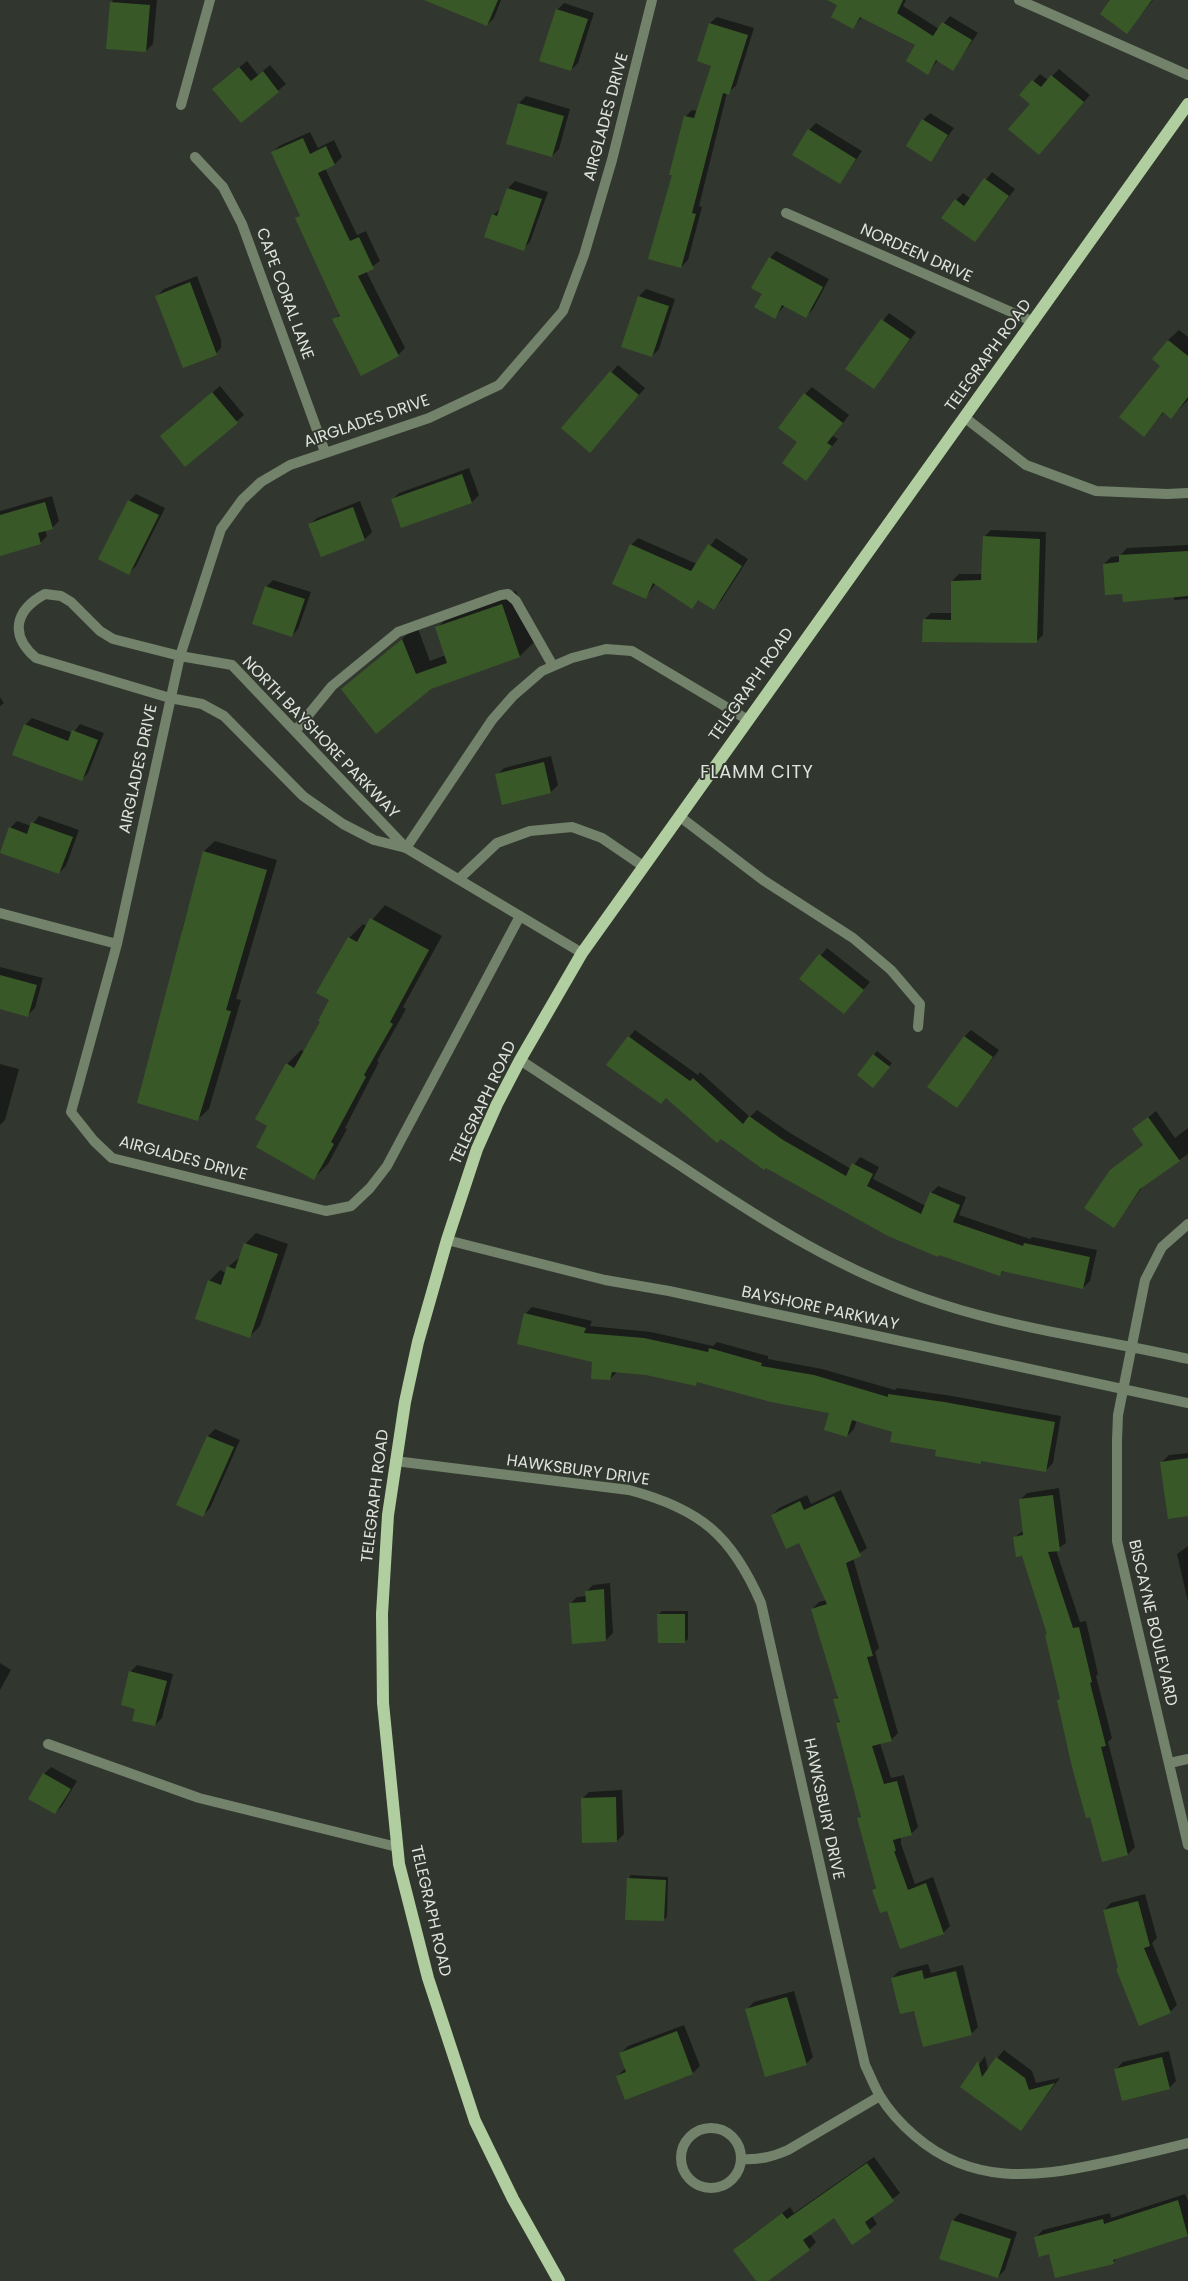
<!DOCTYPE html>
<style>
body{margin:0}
canvas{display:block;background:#31372e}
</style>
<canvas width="1188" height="2281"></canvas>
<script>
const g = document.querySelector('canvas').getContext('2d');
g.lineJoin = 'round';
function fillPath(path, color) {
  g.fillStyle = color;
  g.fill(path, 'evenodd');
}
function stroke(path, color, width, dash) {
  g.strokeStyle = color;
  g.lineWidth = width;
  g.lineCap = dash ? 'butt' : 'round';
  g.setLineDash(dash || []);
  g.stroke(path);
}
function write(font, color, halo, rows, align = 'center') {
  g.font = font + ' Poppins,sans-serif';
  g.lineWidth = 4;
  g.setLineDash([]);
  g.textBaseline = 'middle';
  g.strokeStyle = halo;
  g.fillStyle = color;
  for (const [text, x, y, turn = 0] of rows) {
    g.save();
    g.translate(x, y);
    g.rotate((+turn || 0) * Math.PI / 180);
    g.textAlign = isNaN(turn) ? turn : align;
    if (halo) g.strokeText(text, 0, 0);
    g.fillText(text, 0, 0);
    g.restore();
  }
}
fillPath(new Path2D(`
 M 113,0 L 157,0 L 153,44 L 146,51 L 111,3 Z
 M 448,0 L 501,0 L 494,18 L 487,25 Z
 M 841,0 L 906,0 L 903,6 L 939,29 L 950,16 L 978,33 L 953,69 L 938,60 L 928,73 L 917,45 L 862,17 L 853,27 Z
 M 1111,0 L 1153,0 L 1127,32 Z
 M 564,3 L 594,13 L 578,63 L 571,70 L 557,10 Z
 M 717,17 L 754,28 L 736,86 L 727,93 L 699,206 L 702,207 L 688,260 L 681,267 L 673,175 L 685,117 L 692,110 L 697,111 L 712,65 L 710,23 Z
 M 247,61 L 258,75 L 270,65 L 286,84 L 241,122 L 221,82 Z
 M 1059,69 L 1090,95 L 1046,146 L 1031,104 L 1021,95 L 1040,74 L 1048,80 Z
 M 526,96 L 570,109 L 559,149 L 552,156 L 508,143 L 519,103 Z
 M 930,113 L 954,128 L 931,160 L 923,120 Z
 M 816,123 L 862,151 L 840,183 L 809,130 Z
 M 310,132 L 318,148 L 334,140 L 342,157 L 335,164 L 325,168 L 357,235 L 366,231 L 380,261 L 366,271 L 405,348 L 398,355 L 334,320 L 340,314 L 297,219 L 301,214 L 272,153 L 279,146 Z
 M 992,172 L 1015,189 L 975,241 L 956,200 L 963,193 L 971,199 Z
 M 515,181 L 548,192 L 530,242 L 523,249 L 493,215 L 501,208 L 508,188 Z
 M 776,251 L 829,279 L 813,309 L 806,316 L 785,305 L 775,317 L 763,293 L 770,258 Z
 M 197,276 L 221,340 L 221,348 L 214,355 L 157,296 L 164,289 Z
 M 646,289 L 675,299 L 659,349 L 652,356 L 639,296 Z
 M 889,313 L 916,332 L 874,387 L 847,368 Z
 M 1179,330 L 1188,337 L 1188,400 L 1171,417 L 1164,412 L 1144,435 L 1168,340 Z
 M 618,365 L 645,388 L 597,444 L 563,428 Z
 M 220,386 L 244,415 L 186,465 L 168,429 Z
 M 812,387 L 849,415 L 833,436 L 838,439 L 805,480 L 799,442 L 805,394 Z
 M 469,468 L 479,495 L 472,502 L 401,526 L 392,500 L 399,493 Z
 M 136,494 L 165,508 L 136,566 L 129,573 L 129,501 Z
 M 52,496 L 59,521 L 52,528 L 45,530 L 47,536 L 40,543 L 0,545 L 0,511 Z
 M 360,501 L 372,532 L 365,539 L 321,556 L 310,524 L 317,518 Z
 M 991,530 L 1046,532 L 1043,635 L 1036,642 L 924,620 L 931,613 L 953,613 L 952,581 L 959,574 L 982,574 L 984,537 Z
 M 638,538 L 697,564 L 716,538 L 748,559 L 721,601 L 714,608 L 699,599 L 692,607 L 656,583 L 646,597 L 631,545 Z
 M 1188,545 L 1188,599 L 1174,600 L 1174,596 L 1123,592 L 1104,564 L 1111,557 L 1120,556 L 1127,548 Z
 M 273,580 L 311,592 L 298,629 L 292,636 L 266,587 Z
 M 516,591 L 534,642 L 520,656 L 430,688 L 343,689 L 417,626 L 430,661 L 446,655 L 437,628 L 451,614 Z
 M 0,697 L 4,703 L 0,706 Z
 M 32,718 L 73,733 L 80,724 L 104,733 L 88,773 L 81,780 L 25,725 Z
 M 551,756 L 558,785 L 551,792 L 497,775 L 504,768 Z
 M 39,816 L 79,830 L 66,866 L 59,873 L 10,828 L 17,821 L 31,826 Z
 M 215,841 L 277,860 L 236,999 L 241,1000 L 209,1109 L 198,1119 L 182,930 L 204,851 Z
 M 385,905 L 442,936 L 403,1007 L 406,1009 L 377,1061 L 379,1062 L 345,1128 L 347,1129 L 328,1164 L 314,1178 L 269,1126 L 287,1064 L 301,1050 L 305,1052 L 322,1022 L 331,1000 L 349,938 L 363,924 L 367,926 Z
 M 827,948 L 870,982 L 850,1006 L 801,979 Z
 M 0,967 L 43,978 L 35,1008 L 28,1015 L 0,1008 Z
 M 635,1030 L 698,1075 L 700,1072 L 750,1117 L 757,1110 L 790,1133 L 851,1169 L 860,1157 L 879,1167 L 873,1179 L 926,1206 L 931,1193 L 938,1186 L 966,1197 L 959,1215 L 1030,1239 L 1032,1237 L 1097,1250 L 1090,1281 L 1083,1288 L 1004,1270 L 1000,1275 L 766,1167 L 629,1037 Z
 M 971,1030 L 999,1050 L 957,1106 L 964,1037 Z
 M 877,1051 L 892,1063 L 876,1083 L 858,1075 Z
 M 0,1064 L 19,1069 L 5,1120 L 0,1125 Z
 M 1156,1111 L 1175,1138 L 1188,1128 L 1188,1154 L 1144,1185 L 1114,1226 L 1111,1170 L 1144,1144 L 1133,1130 Z
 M 256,1233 L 288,1244 L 260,1326 L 250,1336 L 209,1281 L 220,1270 L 226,1273 L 228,1267 L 240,1257 L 245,1244 Z
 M 532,1307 L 592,1321 L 590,1326 L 651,1332 L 713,1346 L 717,1342 L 768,1356 L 768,1359 L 822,1369 L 895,1390 L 897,1388 L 952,1396 L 1061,1416 L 1053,1463 L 1046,1470 L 983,1460 L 980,1463 L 857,1420 L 854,1429 L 847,1436 L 830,1412 L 699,1381 L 695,1385 L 646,1374 L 617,1372 L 610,1379 L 594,1361 L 525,1314 Z
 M 215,1429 L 240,1440 L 210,1508 L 203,1515 L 178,1504 L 208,1436 Z
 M 1188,1453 L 1188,1515 L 1162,1462 L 1169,1455 Z
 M 1059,1488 L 1066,1543 L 1056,1550 L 1080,1622 L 1086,1621 L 1098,1674 L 1096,1676 L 1112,1738 L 1108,1742 L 1135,1847 L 1128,1854 L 1103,1861 L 1058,1700 L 1061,1698 L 1048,1633 L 1023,1555 L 1015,1537 L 1024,1530 L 1020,1500 L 1027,1493 Z
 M 841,1490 L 867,1548 L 853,1558 L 879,1648 L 875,1652 L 898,1733 L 891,1740 L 880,1743 L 891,1778 L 904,1775 L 918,1827 L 911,1834 L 901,1837 L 901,1844 L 915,1884 L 933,1877 L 950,1926 L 943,1933 L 888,1909 L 873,1890 L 876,1887 L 859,1819 L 862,1815 L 837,1723 L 841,1720 L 835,1699 L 838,1696 L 812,1609 L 819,1602 L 827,1600 L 800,1541 L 772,1515 L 779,1508 L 807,1495 L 811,1504 Z
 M 1188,1546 L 1188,1602 L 1177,1554 Z
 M 610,1583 L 613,1633 L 606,1640 L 570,1604 L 577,1597 L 586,1596 L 586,1592 L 593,1585 Z
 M 662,1611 L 688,1611 L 688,1639 L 684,1642 L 659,1614 Z
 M 0,1663 L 11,1670 L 0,1690 Z
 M 137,1665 L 173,1674 L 162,1718 L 155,1725 L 137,1708 L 130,1672 Z
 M 51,1767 L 77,1781 L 62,1806 L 55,1813 L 30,1798 L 44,1774 Z
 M 622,1790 L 624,1834 L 617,1841 L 582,1799 L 589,1792 Z
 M 631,1875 L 668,1877 L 667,1917 L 663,1920 L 628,1879 Z
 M 1145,1894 L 1157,1938 L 1152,1943 L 1177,2005 L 1170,2012 L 1119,1967 L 1104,1910 L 1111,1903 Z
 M 928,1964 L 931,1973 L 963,1965 L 978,2027 L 971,2034 L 915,2009 L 892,1978 L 899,1971 Z
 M 794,1991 L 813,2057 L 806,2064 L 747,2009 L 754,2002 Z
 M 684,2025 L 700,2066 L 693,2073 L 626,2098 L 617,2076 L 626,2068 L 621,2053 L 628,2046 Z
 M 1004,2050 L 1032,2071 L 1036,2083 L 1060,2078 L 1021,2129 L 962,2087 L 985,2056 L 988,2069 Z
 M 1169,2051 L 1176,2081 L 1169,2088 L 1116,2069 L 1123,2062 Z
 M 874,2157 L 900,2193 L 872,2216 L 877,2224 L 853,2243 L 834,2216 L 810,2234 L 816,2242 L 809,2249 L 766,2281 L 758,2281 L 742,2243 L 790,2207 L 794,2213 Z
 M 1185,2194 L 1188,2201 L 1188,2235 L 1119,2257 L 1113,2262 L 1036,2237 L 1043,2230 L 1110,2213 L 1111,2218 Z
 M 960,2213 L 1017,2232 L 1005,2270 L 998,2277 L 953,2220 Z`), '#0007');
fillPath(new Path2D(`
 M 424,0 L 498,0 L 487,26 Z
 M 827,0 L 903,0 L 897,13 L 933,36 L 942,22 L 972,40 L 953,71 L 936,60 L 928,75 L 906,61 L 915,45 L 860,17 L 853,29 L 831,17 L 837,5 Z
 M 1110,0 L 1152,0 L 1127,34 L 1100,14 Z
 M 110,2 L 150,5 L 146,52 L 106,49 Z
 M 556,9 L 588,19 L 571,71 L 539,61 Z
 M 709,23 L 748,35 L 729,95 L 723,93 L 692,213 L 696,214 L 681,268 L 648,259 L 672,175 L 669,175 L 684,116 L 694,118 L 711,66 L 697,61 Z
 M 239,67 L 251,81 L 263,71 L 279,92 L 241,123 L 212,89 Z
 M 1051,75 L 1084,102 L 1039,155 L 1008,129 L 1030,104 L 1019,95 L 1032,80 L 1041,87 Z
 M 518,103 L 564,116 L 552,157 L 506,144 Z
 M 922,119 L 948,135 L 931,162 L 906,146 Z
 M 808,129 L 856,159 L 840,184 L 792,155 Z
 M 303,138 L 310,154 L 326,146 L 335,165 L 318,173 L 350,241 L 359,237 L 374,269 L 358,276 L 399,356 L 361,376 L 332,319 L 340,316 L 295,218 L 300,216 L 271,152 Z
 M 984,178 L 1009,196 L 975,242 L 941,218 L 955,199 L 964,206 Z
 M 507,188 L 542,199 L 524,251 L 484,237 L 492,214 L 497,216 Z
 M 769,257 L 823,287 L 806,318 L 782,305 L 775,319 L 754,307 L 762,294 L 751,288 Z
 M 190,282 L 217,355 L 183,368 L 155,296 Z
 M 638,296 L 669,306 L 652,357 L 621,347 Z
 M 881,319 L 910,339 L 874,389 L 845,369 Z
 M 1168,340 L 1188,356 L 1188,397 L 1171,419 L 1163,412 L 1144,437 L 1119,417 L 1160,366 L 1152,359 Z
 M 610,371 L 639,395 L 590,453 L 561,428 Z
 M 212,392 L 238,423 L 185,467 L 160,436 Z
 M 804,393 L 843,423 L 827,443 L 832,446 L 806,481 L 782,463 L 797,442 L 778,428 Z
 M 462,474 L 472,503 L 401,528 L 391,499 Z
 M 128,500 L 159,515 L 129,575 L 98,559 Z
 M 45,502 L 53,529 L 38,533 L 41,544 L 0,556 L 0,515 Z
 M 353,507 L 365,540 L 321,557 L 308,524 Z
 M 983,536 L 1040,539 L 1037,643 L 922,642 L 923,619 L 951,620 L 951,581 L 981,580 Z
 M 630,544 L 691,571 L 708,544 L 742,566 L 714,610 L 698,600 L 692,609 L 653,583 L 646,599 L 612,584 Z
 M 1188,551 L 1188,596 L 1123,602 L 1122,594 L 1105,595 L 1103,564 L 1119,562 L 1119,555 Z
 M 265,586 L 305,599 L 292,637 L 252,624 Z
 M 502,604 L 520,657 L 431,689 L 376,734 L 341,689 L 402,639 L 416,674 L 447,663 L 435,627 Z
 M 24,724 L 68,741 L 72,730 L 98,740 L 82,781 L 12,755 Z
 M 544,762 L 551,793 L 502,805 L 495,774 Z
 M 31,822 L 73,837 L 59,874 L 0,853 L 9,827 L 27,834 Z
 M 203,851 L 267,870 L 226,1010 L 231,1011 L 198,1121 L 137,1103 Z
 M 370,918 L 429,950 L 390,1022 L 393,1024 L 364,1075 L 366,1077 L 331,1142 L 334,1144 L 314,1180 L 256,1147 L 267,1126 L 255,1119 L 286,1063 L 294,1068 L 320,1022 L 318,1021 L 329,1000 L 316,993 L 348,937 L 357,942 Z
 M 819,954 L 864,990 L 844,1014 L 799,979 Z
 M 0,975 L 37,985 L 28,1017 L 0,1009 Z
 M 628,1036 L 690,1081 L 693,1078 L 743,1124 L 749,1116 L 783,1140 L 846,1176 L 852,1163 L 873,1174 L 867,1186 L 921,1214 L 930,1192 L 960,1205 L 953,1222 L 1023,1246 L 1024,1243 L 1090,1257 L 1083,1289 L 1002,1271 L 1000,1276 L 939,1255 L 938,1257 L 888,1236 L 766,1168 L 764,1170 L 721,1139 L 717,1143 L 666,1098 L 661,1104 L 606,1065 Z
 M 964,1036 L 993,1057 L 957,1108 L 927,1087 Z
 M 873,1054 L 890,1067 L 873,1088 L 857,1075 Z
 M 1148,1117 L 1180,1161 L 1140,1189 L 1114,1228 L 1084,1208 L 1110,1170 L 1143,1145 L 1132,1129 Z
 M 244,1243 L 278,1254 L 250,1338 L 195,1319 L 208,1280 L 221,1285 L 227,1266 L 235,1269 Z
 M 524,1313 L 586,1328 L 584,1333 L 644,1338 L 708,1352 L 709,1348 L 762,1363 L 761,1366 L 814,1375 L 888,1397 L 888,1394 L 944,1402 L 1055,1422 L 1046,1472 L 981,1461 L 981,1464 L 935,1456 L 936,1450 L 890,1442 L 892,1432 L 852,1420 L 847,1437 L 824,1430 L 829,1413 L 771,1402 L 697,1382 L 696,1386 L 646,1375 L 612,1372 L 610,1380 L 591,1379 L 592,1362 L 517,1344 Z
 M 207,1436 L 234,1447 L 203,1517 L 176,1505 Z
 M 1188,1458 L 1188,1516 L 1168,1519 L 1160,1462 Z
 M 1053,1495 L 1060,1551 L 1048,1552 L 1073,1628 L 1079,1627 L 1092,1682 L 1090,1683 L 1106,1746 L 1101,1747 L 1128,1855 L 1102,1862 L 1090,1817 L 1086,1818 L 1071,1763 L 1057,1700 L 1060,1699 L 1045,1635 L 1047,1634 L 1022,1556 L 1016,1557 L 1013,1537 L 1023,1535 L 1019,1499 Z
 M 834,1496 L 861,1556 L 846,1563 L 873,1656 L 867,1657 L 892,1741 L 872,1746 L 884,1784 L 897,1781 L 912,1835 L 893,1840 L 896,1851 L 894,1851 L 908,1890 L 926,1883 L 944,1934 L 900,1949 L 887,1911 L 880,1913 L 872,1890 L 876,1888 L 857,1818 L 861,1817 L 836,1723 L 840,1722 L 833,1699 L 838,1698 L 811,1609 L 827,1604 L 799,1543 L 786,1549 L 771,1515 L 800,1501 L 804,1510 Z
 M 604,1589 L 606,1641 L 572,1644 L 569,1603 L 586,1602 L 585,1591 Z
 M 657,1614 L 685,1614 L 685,1643 L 658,1643 Z
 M 129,1671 L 167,1681 L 155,1726 L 132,1721 L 135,1709 L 121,1705 Z
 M 43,1773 L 71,1789 L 55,1814 L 28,1799 Z
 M 616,1797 L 617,1842 L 582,1843 L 581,1798 Z
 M 627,1878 L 666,1880 L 664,1921 L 625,1920 Z
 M 1138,1901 L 1150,1946 L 1144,1948 L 1171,2013 L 1139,2026 L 1116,1969 L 1118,1968 L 1103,1910 Z
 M 922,1970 L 924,1979 L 956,1971 L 972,2035 L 923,2047 L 914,2011 L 900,2014 L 891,1978 Z
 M 787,1997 L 807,2065 L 765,2077 L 745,2009 Z
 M 677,2031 L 693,2074 L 625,2100 L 616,2076 L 626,2072 L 619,2053 Z
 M 996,2057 L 1025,2078 L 1029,2090 L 1055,2083 L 1021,2131 L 960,2087 L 978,2061 L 982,2077 Z
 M 1162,2057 L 1170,2089 L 1122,2101 L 1114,2069 Z
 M 867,2163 L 894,2201 L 865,2222 L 871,2232 L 852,2245 L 834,2218 L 803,2240 L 810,2250 L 768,2281 L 756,2281 L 733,2250 L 782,2213 L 787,2219 Z
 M 1178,2200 L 1188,2236 L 1113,2260 L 1114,2264 L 1055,2278 L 1049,2254 L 1039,2257 L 1034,2237 L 1103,2219 L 1104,2224 Z
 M 952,2220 L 1011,2239 L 998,2278 L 939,2259 Z`), '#395827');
stroke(new Path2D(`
 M 296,730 L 332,686 L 398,632 L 501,595 L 508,594 L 516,601 L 553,666
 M 679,816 L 763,880 L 853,938 L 891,970 L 920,1004 L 918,1027
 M 406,848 L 492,720 L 513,696 L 542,671 L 572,658 L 606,649 L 632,651 L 748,720
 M 459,879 L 497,843 L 530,831 L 572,827 L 602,838 L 643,866
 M 48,1744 L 199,1798 L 397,1847`), '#73826b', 10);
stroke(new Path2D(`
 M 1019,0 L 1188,75
 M 181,105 L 210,0
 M 195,157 L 223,187 L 242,224 L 325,452
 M 786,213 L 1034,322
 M 964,417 L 1026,465 L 1096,491 L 1167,494 L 1188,493
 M 406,848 L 374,840 L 343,824 L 303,796 L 224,716 L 202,704 L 170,698 L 36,658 C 9,635 15,610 45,594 L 61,596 L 71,602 L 100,631 L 113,639 L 180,656 L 232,665 L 406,848 L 582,953
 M 0,913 L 117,944
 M 520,916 L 387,1166 L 370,1188 L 351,1206 L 326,1211 L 112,1158 L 94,1141 L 71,1112 L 117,944 L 180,656 L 221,529 L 242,500 L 261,482 L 290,465 L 429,418 L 499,385 L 563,311 L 584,255 L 612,160 L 652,0
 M 520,1060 C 574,1095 627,1131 681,1166 C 763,1221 846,1274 941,1304 C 1021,1330 1106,1340 1188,1359
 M 1188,1224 L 1162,1247 L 1145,1280 L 1118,1415 L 1117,1440 L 1117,1541 L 1188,1845
 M 447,1240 L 605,1280 L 669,1291 L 1188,1403
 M 395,1461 L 629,1490 C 701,1509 732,1536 761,1603 L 865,2065 C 870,2075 874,2086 880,2096 C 889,2111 901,2124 915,2136 C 972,2185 1034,2178 1103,2163 C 1131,2157 1160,2150 1188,2143
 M 1170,1763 L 1188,1759
 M681 2158a30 30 0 1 1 60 0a30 30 0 1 1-60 0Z
 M 741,2159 C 759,2160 772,2157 788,2150 L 880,2096`), '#73826b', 10);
stroke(new Path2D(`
 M 559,2281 L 513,2199 L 475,2121 L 428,1978 L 399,1864 L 383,1703 L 382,1614 L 388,1515 L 405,1402 L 418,1342 L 447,1240 L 477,1149 L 497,1104 L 520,1060 L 582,953 L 1188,104`), '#b0cea0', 12);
write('16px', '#e0e4de', '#31372e', [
 ["AIRGLADES DRIVE",607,117,-75],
 ["NORDEEN DRIVE",916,254,24],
 ["CAPE CORAL LANE",284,294,70],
 ["TELEGRAPH ROAD",989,356,-54],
 ["AIRGLADES DRIVE",367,422,-19],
 ["TELEGRAPH ROAD",752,685,-55],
 ["NORTH BAYSHORE PARKWAY",320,738,46],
 ["AIRGLADES DRIVE",139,769,-78],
 ["TELEGRAPH ROAD",484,1103,-65],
 ["AIRGLADES DRIVE",183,1159,15],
 ["BAYSHORE PARKWAY",820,1309,12],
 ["HAWKSBURY DRIVE",578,1471,8],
 ["TELEGRAPH ROAD",376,1496,-83],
 ["BISCAYNE BOULEVARD",1152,1623,77],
 ["HAWKSBURY DRIVE",823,1809,78],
 ["TELEGRAPH ROAD",430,1911,77]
]);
g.letterSpacing = '1px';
write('18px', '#e0e4de', '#31372e', [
 ["FLAMM CITY",757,773]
]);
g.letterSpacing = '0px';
</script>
